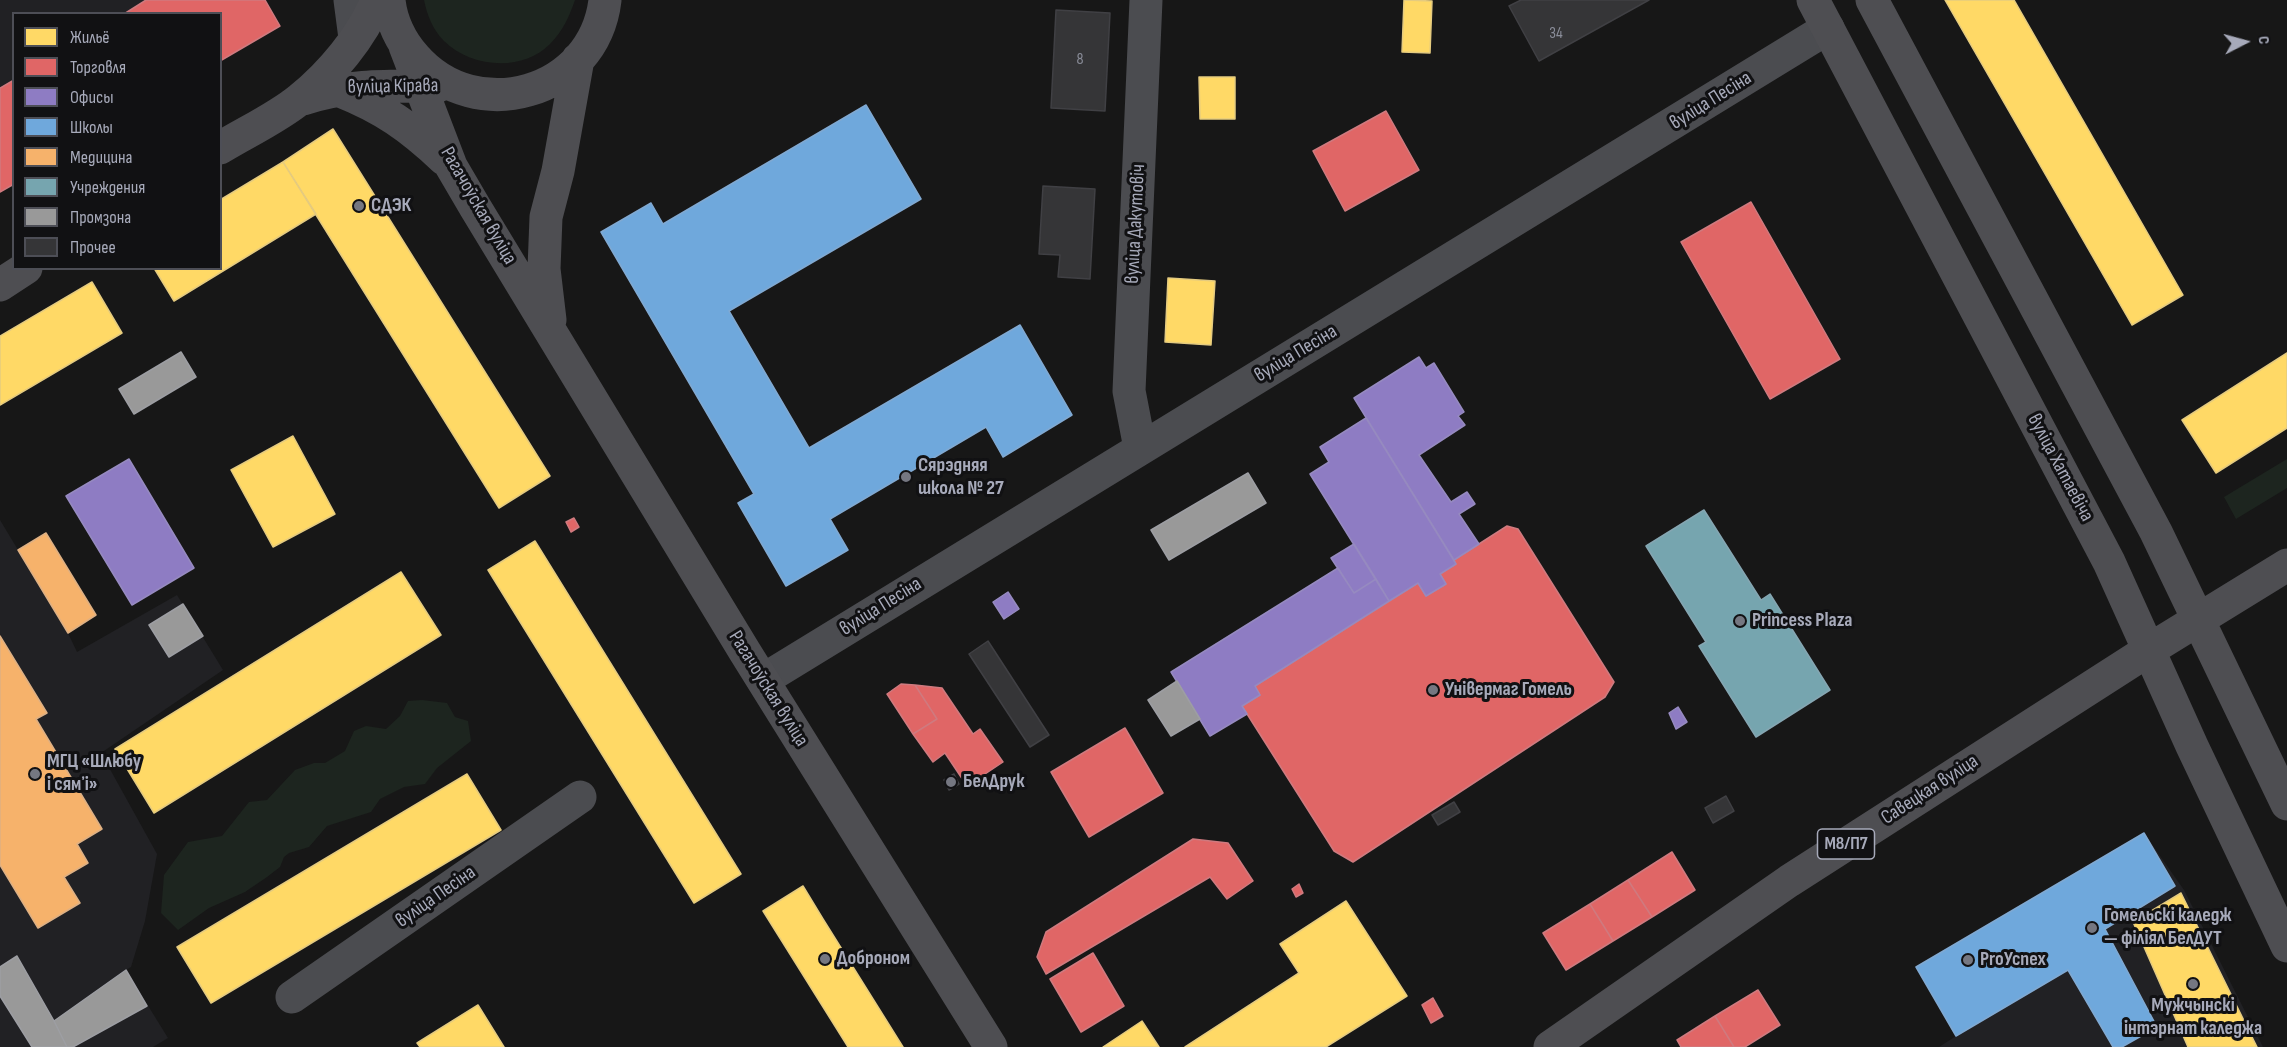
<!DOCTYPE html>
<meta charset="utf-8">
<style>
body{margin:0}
#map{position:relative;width:2287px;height:1047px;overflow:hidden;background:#171717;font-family:"Sofia Sans Condensed",sans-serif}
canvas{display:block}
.legend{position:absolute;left:12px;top:12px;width:210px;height:258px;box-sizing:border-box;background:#111113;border:2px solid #4d4e56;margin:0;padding:8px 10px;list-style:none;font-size:18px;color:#a7aaba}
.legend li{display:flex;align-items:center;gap:12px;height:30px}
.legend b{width:30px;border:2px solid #4d4e56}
.north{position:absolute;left:2215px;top:12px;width:60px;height:60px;-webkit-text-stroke:4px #111113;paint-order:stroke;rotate:84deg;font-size:16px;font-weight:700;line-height:24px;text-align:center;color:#a7aaba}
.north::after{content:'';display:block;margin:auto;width:21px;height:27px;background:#a7aaba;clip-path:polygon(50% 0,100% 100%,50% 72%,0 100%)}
</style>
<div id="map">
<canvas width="2287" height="1047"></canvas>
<ul class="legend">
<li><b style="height:16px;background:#ffd966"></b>Жильё</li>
<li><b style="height:16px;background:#e06666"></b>Торговля</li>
<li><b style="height:16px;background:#8e7cc3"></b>Офисы</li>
<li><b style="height:16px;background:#6fa8dc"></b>Школы</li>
<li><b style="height:16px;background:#f6b26b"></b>Медицина</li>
<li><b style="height:16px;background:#76a5af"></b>Учреждения</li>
<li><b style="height:16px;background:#999"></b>Промзона</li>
<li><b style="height:16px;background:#353537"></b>Прочее</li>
</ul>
<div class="north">С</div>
</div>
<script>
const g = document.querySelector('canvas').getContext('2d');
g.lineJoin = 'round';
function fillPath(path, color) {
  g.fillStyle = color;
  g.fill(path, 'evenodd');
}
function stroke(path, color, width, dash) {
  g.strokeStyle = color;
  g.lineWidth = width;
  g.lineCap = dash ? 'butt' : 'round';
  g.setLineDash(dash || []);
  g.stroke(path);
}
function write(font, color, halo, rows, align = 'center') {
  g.font = font + ' "Sofia Sans Condensed",sans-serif';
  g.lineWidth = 6;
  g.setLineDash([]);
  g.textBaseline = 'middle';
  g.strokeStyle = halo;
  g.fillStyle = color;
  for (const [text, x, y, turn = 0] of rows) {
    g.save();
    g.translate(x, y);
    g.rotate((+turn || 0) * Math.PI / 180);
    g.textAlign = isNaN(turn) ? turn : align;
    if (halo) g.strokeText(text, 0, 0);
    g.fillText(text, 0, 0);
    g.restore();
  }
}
fillPath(new Path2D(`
 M 0,0 L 265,0 L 280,26 L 221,61 L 220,14 L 14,14 L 13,184 L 0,192 Z
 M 0,520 L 68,633 L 77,652 L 177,595 L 223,670 L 101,753 L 157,854 L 145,921 L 131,967 L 126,970 L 168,1038 L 153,1047 L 0,1047 Z
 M 2144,833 L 2184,890 L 2263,1047 L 1939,1047 L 1956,1036 L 1916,967 Z`), '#212124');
fillPath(new Path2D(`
 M 424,0 L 575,0 C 569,17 563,31 550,44 C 523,72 471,68 444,41 C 433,30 427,15 424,0 Z
 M 2287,459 L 2287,488 L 2236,519 L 2224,497 Z
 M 422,700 L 447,703 L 455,717 L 468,721 L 471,741 L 437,768 L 425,784 L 404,787 L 380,799 L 371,812 L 327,826 L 309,847 L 289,853 L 284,857 L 280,867 L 267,877 L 245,892 L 209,908 L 178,930 L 161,913 L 164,875 L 188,842 L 222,836 L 249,802 L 267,800 L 295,770 L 314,763 L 325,763 L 345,751 L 354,731 L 366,726 L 386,729 L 400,716 L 408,701 Z`), '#1d251f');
const homes = new Path2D(`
 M 1404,0 L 1432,1 L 1430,53 L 1402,52 Z
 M 1945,0 L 2014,0 L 2183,295 L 2132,325 Z
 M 1199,77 L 1235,77 L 1235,119 L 1200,119 Z
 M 333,129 L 550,476 L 499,508 L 283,162 Z
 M 283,162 L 316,214 L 174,301 L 154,268 L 220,268 L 220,200 Z
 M 1168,278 L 1215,281 L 1211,345 L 1165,342 Z
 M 92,282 L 122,333 L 0,405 L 0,336 Z
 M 2287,353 L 2287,428 L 2216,473 L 2182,420 Z
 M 293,436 L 335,514 L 273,547 L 231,470 Z
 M 535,541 L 741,874 L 694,903 L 488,570 Z
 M 401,572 L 441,635 L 154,813 L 115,749 Z
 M 467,774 L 501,830 L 211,1003 L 177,947 Z
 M 803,886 L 823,919 L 903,1047 L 848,1047 L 763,911 Z
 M 2181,893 L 2257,1047 L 2188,1047 L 2133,922 Z
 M 1346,901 L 1407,996 L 1326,1047 L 1185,1047 L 1299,973 L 1280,944 Z
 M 478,1005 L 504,1047 L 420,1047 L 417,1043 Z
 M 1142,1021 L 1159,1047 L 1103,1047 Z`);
fillPath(homes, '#ffd966');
stroke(homes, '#e5cb7f', 1.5);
const shops = new Path2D(`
 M 146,0 L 265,0 L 280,26 L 220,61 L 220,14 L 124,14 Z
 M 14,80 L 14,184 L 0,192 L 0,88 Z
 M 1386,111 L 1419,170 L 1345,211 L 1313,151 Z
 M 1751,202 L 1840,359 L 1770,399 L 1681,242 Z
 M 574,518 L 579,527 L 571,532 L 566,522 Z
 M 1507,526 L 1518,529 L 1614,682 L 1605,697 L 1353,862 L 1334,851 L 1242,706 L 1260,695 L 1255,686 L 1418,583 L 1426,596 L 1446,584 L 1440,574 L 1456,564 L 1454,560 Z
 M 901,684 L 915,685 L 937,719 L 913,734 L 887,694 Z
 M 915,685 L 942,688 L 973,734 L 980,729 L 1003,762 L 967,786 L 945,753 L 933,762 L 913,734 L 937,719 Z
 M 1125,728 L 1163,793 L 1089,837 L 1051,772 Z
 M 1193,839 L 1228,843 L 1253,881 L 1227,899 L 1210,877 L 1046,974 L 1037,957 L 1046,932 Z
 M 1672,852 L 1695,890 L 1652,917 L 1628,880 Z
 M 1628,880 L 1652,917 L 1613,941 L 1590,904 Z
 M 1299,884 L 1303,893 L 1296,897 L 1292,889 Z
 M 1590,904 L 1613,941 L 1566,970 L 1543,933 Z
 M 1093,953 L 1124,1006 L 1081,1032 L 1050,979 Z
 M 1758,990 L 1780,1025 L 1745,1047 L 1734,1047 L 1715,1016 Z
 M 1433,998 L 1443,1016 L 1431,1023 L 1422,1005 Z
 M 1715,1016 L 1734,1047 L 1681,1047 L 1677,1040 Z`);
fillPath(shops, '#e06666');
stroke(shops, '#cf7a7f', 1.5);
const offices = new Path2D(`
 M 1419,357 L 1426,368 L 1434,363 L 1464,412 L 1458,416 L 1465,425 L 1419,455 L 1451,502 L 1467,492 L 1475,504 L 1459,514 L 1479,544 L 1454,560 L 1354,398 Z
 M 1366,418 L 1456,564 L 1440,574 L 1446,584 L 1426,596 L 1418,583 L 1389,601 L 1310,474 L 1329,462 L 1320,447 Z
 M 129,459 L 194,568 L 132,605 L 66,496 Z
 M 1354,544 L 1376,579 L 1354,593 L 1331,558 Z
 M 1338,568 L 1354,593 L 1376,579 L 1389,601 L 1255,686 L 1260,695 L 1242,706 L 1247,714 L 1210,736 L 1171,672 Z
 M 1008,592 L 1019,609 L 1004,619 L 993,602 Z
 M 1678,707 L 1687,722 L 1676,729 L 1669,713 Z`);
fillPath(offices, '#8e7cc3');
stroke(offices, '#968ac0', 1.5);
const schools = new Path2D(`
 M 866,105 L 921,199 L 729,311 L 809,448 L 1020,325 L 1072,415 L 1003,457 L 986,427 L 830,519 L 848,550 L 786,586 L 738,503 L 754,494 L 601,232 L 651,203 L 663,224 Z
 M 2144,833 L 2175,886 L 2105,929 L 2157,1027 L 2122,1047 L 2113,1047 L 2068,970 L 1956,1036 L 1916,967 Z`);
fillPath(schools, '#6fa8dc');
stroke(schools, '#80a9d2', 1.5);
const health = new Path2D(`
 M 46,533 L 96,615 L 68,633 L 18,550 Z
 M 0,636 L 47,713 L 36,719 L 102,829 L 77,844 L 88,863 L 64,877 L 80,903 L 38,928 L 0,865 Z`);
fillPath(health, '#f6b26b');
stroke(health, '#deb083', 1.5);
const public = new Path2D(`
 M 1704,510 L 1761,600 L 1770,594 L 1830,690 L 1756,737 L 1699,646 L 1706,642 L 1646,546 Z`);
fillPath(public, '#76a5af');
stroke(public, '#85a6b2', 1.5);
const industry = new Path2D(`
 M 181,352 L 196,377 L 134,414 L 119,389 Z
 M 1248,473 L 1266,503 L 1169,560 L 1151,530 Z
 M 183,604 L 203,636 L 169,657 L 149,625 Z
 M 1177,681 L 1200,719 L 1171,736 L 1148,700 Z
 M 17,956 L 54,1021 L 67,1047 L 32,1047 L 0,996 L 0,967 Z
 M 126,970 L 147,1006 L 73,1047 L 67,1047 L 54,1021 Z`);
fillPath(industry, '#999');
stroke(industry, '#9d9ea3', 1.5);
const building = new Path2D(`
 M 1521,0 L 1649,0 L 1539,61 L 1509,6 Z
 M 1056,10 L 1110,13 L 1105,111 L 1051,108 Z
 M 1043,186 L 1095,189 L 1090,279 L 1058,277 L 1060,255 L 1039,254 Z
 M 988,641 L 1049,735 L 1030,747 L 969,654 Z
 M 954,774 L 959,784 L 949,790 L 944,780 Z
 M 1726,796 L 1734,811 L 1713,823 L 1705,808 Z
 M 1454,802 L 1460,812 L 1438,825 L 1432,815 Z`);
fillPath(building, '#353537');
stroke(building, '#404044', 1.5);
stroke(new Path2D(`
 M 350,0 L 355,38
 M 1140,448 L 1129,391 L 1146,0
 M 763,680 L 1828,28
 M 292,997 L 580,797`), '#4b4c50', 33);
stroke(new Path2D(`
 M 389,0 C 391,21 401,42 415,57 C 476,127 594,94 605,0
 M 1813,0 L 2109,562 L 2192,746 L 2287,946
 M 1872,0 L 2156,532 L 2287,804
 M 405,46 L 451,166 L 475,207 L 745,652 L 991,1047
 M 340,91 C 383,108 410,127 444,159
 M 303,99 C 350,84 389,86 438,86
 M 220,148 C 246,132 277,118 300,99 C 331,74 362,37 377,0
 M 0,285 L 26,268
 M 550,320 L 544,269 L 546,217 L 558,171 L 578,59
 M 1550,1047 L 1789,881 L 2149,650 L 2287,565`), '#4e4e52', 33);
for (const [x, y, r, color] of [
 [359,206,6,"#757781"],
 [906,477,6,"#757781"],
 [1740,621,6,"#757781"],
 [1433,690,6,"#757781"],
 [35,774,6,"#757781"],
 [951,782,6,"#757781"],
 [2092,928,6,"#757781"],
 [825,959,6,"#757781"],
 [1968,960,6,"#757781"],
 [2193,984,6,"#757781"]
]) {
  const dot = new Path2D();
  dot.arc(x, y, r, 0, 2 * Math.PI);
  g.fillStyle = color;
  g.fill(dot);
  stroke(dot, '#111113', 2);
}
write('16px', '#8a8d99', null, [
 ["34",1556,34],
 ["8",1080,60]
]);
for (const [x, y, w] of [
 [1846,844,57]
]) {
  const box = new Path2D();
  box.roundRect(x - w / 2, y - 15, w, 30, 4.5);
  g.fillStyle = '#111113';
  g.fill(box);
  stroke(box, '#a7aaba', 1.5);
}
write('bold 18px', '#a7aaba', null, [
 ["М8/П7",1846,844]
]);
write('20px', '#a7aaba', '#111113', [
 ["вуліца Кірава",393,87,-1],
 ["вуліца Песіна",1711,101,-32],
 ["Рагачоўская вуліца",478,206,60],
 ["вуліца Дакутовіч",1136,224,-87],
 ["вуліца Песіна",1296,354,-31],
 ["вуліца Хатаевіча",2060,468,62],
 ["вуліца Песіна",881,607,-32],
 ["Рагачоўская вуліца",768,689,58],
 ["Савецкая вуліца",1930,790,-33],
 ["вуліца Песіна",436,897,-35]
]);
write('bold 20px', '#a7aaba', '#111113', [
 ["СДЭК",371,206],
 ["Сярэдняя",918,466],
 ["школа № 27",918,489],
 ["Princess Plaza",1752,621],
 ["Універмаг Гомель",1445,690],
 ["МГЦ «Шлюбу",47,762],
 ["і сямʼі»",47,785],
 ["БелДрук",963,782],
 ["Гомельскі каледж",2104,916],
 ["— філіял БелДУТ",2104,939],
 ["Доброном",837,959],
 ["ProУспех",1980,960],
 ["Мужчынскі",2193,1006,"center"],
 ["інтэрнат каледжа",2193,1029,"center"]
], 'left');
</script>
